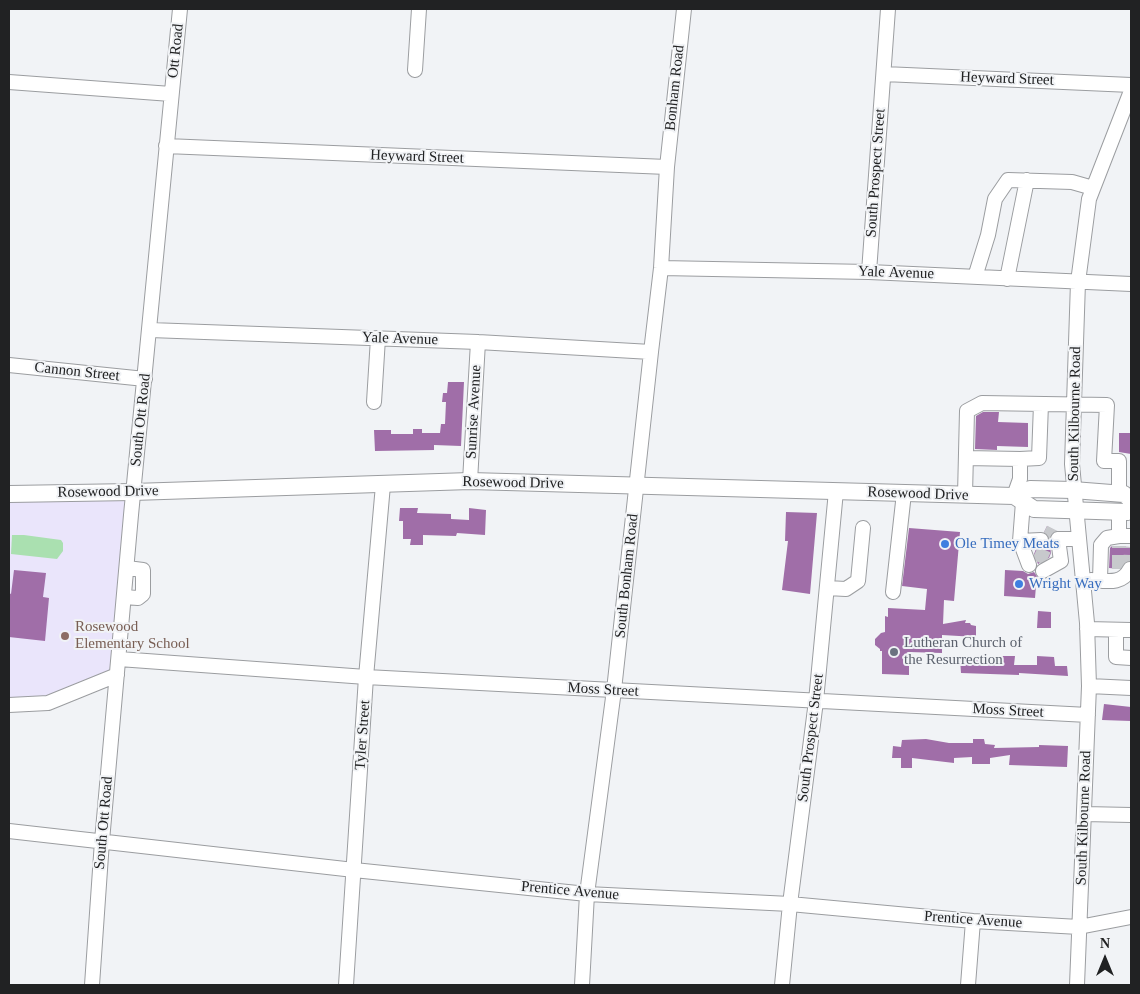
<!DOCTYPE html>
<style>
body{margin:0}
#map{position:relative;width:1140px;height:994px;overflow:hidden;background:#f1f3f6;font-family:"Times New Roman",serif}
canvas{display:block}
.frame{position:absolute;inset:0;border:10px solid #212223;pointer-events:none}
.north{position:absolute;left:1080px;top:934px;width:50px;height:50px;-webkit-text-stroke:4px #f1f3f6;paint-order:stroke;rotate:0deg;font-size:14px;font-weight:700;line-height:20px;text-align:center;color:#212223}
.north::after{content:'';display:block;margin:auto;width:18px;height:22px;background:#212223;clip-path:polygon(50% 0,100% 100%,50% 72%,0 100%)}
</style>
<div id="map">
<canvas width="1140" height="994"></canvas>
<div class="frame"></div>
<div class="north">N</div>
</div>
<script>
const g = document.querySelector('canvas').getContext('2d');
g.lineJoin = 'round';
function fillPath(path, color) {
  g.fillStyle = color;
  g.fill(path, 'evenodd');
}
function stroke(path, color, width, dash) {
  g.strokeStyle = color;
  g.lineWidth = width;
  g.lineCap = dash ? 'butt' : 'round';
  g.setLineDash(dash || []);
  g.stroke(path);
}
function write(font, color, halo, rows, align = 'center') {
  g.font = font + ' "Times New Roman",serif';
  g.lineWidth = 4;
  g.setLineDash([]);
  g.textBaseline = 'middle';
  g.strokeStyle = halo;
  g.fillStyle = color;
  for (const [text, x, y, turn = 0] of rows) {
    g.save();
    g.translate(x, y);
    g.rotate((+turn || 0) * Math.PI / 180);
    g.textAlign = isNaN(turn) ? turn : align;
    if (halo) g.strokeText(text, 0, 0);
    g.fillText(text, 0, 0);
    g.restore();
  }
}
fillPath(new Path2D(`
 M 133,492 L 117,675 L 48,703 L 9,705 L 9,494 Z`), '#eae5fb');
fillPath(new Path2D(`
 M 12,535 L 24,535 L 61,540 L 63,543 L 63,551 L 57,559 L 11,554 Z`), '#aae0b0');
fillPath(new Path2D(`
 M 448,382 L 464,382 L 461,446 L 434,445 L 434,450 L 375,451 L 374,430 L 391,430 L 391,434 L 413,434 L 413,429 L 422,429 L 422,433 L 440,433 L 441,424 L 445,424 L 446,402 L 442,402 L 443,393 L 447,393 Z
 M 983,412 L 999,412 L 998,422 L 1028,423 L 1028,447 L 997,446 L 997,450 L 975,449 L 976,416 Z
 M 1119,433 L 1131,433 L 1131,454 L 1119,452 Z
 M 400,508 L 418,508 L 417,513 L 451,514 L 451,519 L 469,520 L 469,508 L 486,510 L 485,535 L 457,533 L 456,536 L 423,535 L 423,545 L 410,545 L 411,539 L 403,539 L 403,521 L 399,521 Z
 M 786,512 L 817,513 L 810,594 L 782,590 L 788,541 L 785,541 Z
 M 1047,526 L 1056,531 L 1050,535 L 1049,539 L 1044,532 Z
 M 909,528 L 960,532 L 954,601 L 944,600 L 943,624 L 966,620 L 965,623 L 970,623 L 971,625 L 976,626 L 976,637 L 942,635 L 942,653 L 909,652 L 909,675 L 882,674 L 882,651 L 880,651 L 880,649 L 875,645 L 875,639 L 881,633 L 885,632 L 885,616 L 888,617 L 888,608 L 925,610 L 927,589 L 902,586 Z
 M 1049,541 L 1051,553 L 1049,558 L 1038,564 L 1034,554 L 1036,549 L 1045,548 Z
 M 1112,546 L 1131,547 L 1131,560 L 1126,561 L 1120,569 L 1109,568 L 1110,548 Z
 M 14,570 L 46,573 L 43,597 L 49,598 L 45,641 L 9,637 L 9,593 L 11,594 Z
 M 1005,570 L 1023,571 L 1028,574 L 1034,572 L 1039,579 L 1036,586 L 1035,598 L 1004,596 Z
 M 1038,611 L 1051,612 L 1051,628 L 1037,628 Z
 M 998,656 L 1015,656 L 1014,665 L 1037,665 L 1037,656 L 1054,657 L 1055,666 L 1067,666 L 1068,676 L 1019,673 L 1019,675 L 961,673 L 960,659 L 997,659 Z
 M 1104,704 L 1131,707 L 1131,721 L 1102,720 Z
 M 926,739 L 949,743 L 973,743 L 973,739 L 984,739 L 985,744 L 995,745 L 994,748 L 1039,747 L 1039,745 L 1068,746 L 1067,767 L 1009,765 L 1010,755 L 990,758 L 990,764 L 972,764 L 972,757 L 954,758 L 954,763 L 912,758 L 912,768 L 901,768 L 901,758 L 892,758 L 893,746 L 901,747 L 902,740 Z`), '#a06ea8');
stroke(new Path2D(`
 M 1044,532 L 1058,539
 M 1035,553 L 1048,559
 M 1119,569 L 1119,546
 M 1130,569 L 1131,547`), '#c7c9cc', 14, [14, 7]);
const minor = new Path2D(`
 M 415,70 L 419,9
 M 884,74 L 1131,85
 M 9,82 L 171,94
 M 166,146 L 667,167
 M 661,268 L 869,272 L 1131,284
 M 869,272 L 888,9
 M 975,277 L 988,235 L 995,199 L 1008,180 L 1072,182 L 1093,188
 M 1007,279 L 1027,180
 M 150,330 L 478,342 L 651,352
 M 9,365 L 145,379
 M 374,402 L 378,338
 M 966,458 L 1020,459
 M 470,481 L 478,342
 M 965,495 L 967,411 L 982,403 L 1107,405 L 1104,461 L 1119,461 L 1119,493
 M 1014,496 L 1020,479 L 1020,459 L 1039,458 L 1041,404
 M 1023,502 L 1020,541 L 1041,540
 M 1119,511 L 1119,536 L 1131,536
 M 1020,541 L 1029,565
 M 1061,561 L 1058,539 L 1079,539
 M 1043,571 L 1061,561
 M 1091,580 C 1107,581 1122,585 1130,569
 M 1100,580 L 1101,545 L 1107,538 L 1119,536
 M 827,588 L 846,589 L 858,581 L 863,528
 M 893,592 L 904,493
 M 124,597 L 138,598 L 143,594 L 143,570 L 127,568
 M 1087,629 L 1131,630
 M 1116,630 L 1116,657 L 1131,658
 M 119,659 L 366,677 L 1088,715
 M 1089,686 L 1131,688
 M 9,705 L 48,703 L 117,675
 M 1084,814 L 1131,815
 M 9,831 L 354,870 L 587,894 L 790,904 L 973,921 L 1079,927 L 1131,917
 M 92,985 L 102,841 L 131,515 L 180,9
 M 346,985 L 366,677 L 383,485
 M 582,985 L 587,894 L 614,690 L 651,352 L 661,268 L 667,167 L 684,9
 M 782,985 L 790,904 L 816,701 L 836,491
 M 968,985 L 973,921
 M 1077,985 L 1089,686 L 1087,623 L 1072,464 L 1078,282 L 1089,199 L 1131,91`);
const major = new Path2D(`
 M 9,494 L 133,492 L 470,481 L 1014,496 L 1030,489 L 1073,490 L 1124,494 L 1131,500
 M 1014,496 L 1034,509 L 1127,512 L 1131,510`);
stroke(minor, '#9b9da0', 16);
stroke(major, '#9b9da0', 18);
stroke(minor, '#fff', 14);
stroke(major, '#fff', 16);
for (const [x, y, r, color] of [
 [945,544,5,"#3f7fe0"],
 [1019,584,5,"#3f7fe0"],
 [65,636,5,"#8d6e63"],
 [894,652,5,"#6b7280"]
]) {
  const dot = new Path2D();
  dot.arc(x, y, r, 0, 2 * Math.PI);
  g.fillStyle = color;
  g.fill(dot);
  stroke(dot, '#f1f3f6', 2);
}
write('15px', '#212223', '#f1f3f6', [
 ["Ott Road",176,51,-84],
 ["Heyward Street",1007,79,2],
 ["Bonham Road",675,88,-84],
 ["Heyward Street",417,157,2],
 ["South Prospect Street",876,173,-86],
 ["Yale Avenue",896,273,2],
 ["Yale Avenue",400,339,2],
 ["Cannon Street",77,372,6],
 ["Sunrise Avenue",474,412,-87],
 ["South Kilbourne Road",1075,414,-89],
 ["South Ott Road",141,420,-84],
 ["Rosewood Drive",513,483,1],
 ["Rosewood Drive",108,492,-1],
 ["Rosewood Drive",918,494,2],
 ["South Bonham Road",627,576,-84],
 ["Moss Street",603,690,3],
 ["Moss Street",1008,711,3],
 ["Tyler Street",363,735,-86],
 ["South Prospect Street",811,738,-83],
 ["South Kilbourne Road",1084,818,-88],
 ["South Ott Road",104,823,-85],
 ["Prentice Avenue",570,891,5],
 ["Prentice Avenue",973,920,4]
]);
write('15px', '#366cbe', '#f1f3f6', [
 ["Ole Timey Meats",955,544],
 ["Wright Way",1029,584]
], 'left');
write('15px', '#785e54', '#f1f3f6', [
 ["Rosewood",75,627],
 ["Elementary School",75,644]
], 'left');
write('15px', '#5b616d', '#f1f3f6', [
 ["Lutheran Church of",904,643],
 ["the Resurrection",904,660]
], 'left');
</script>
